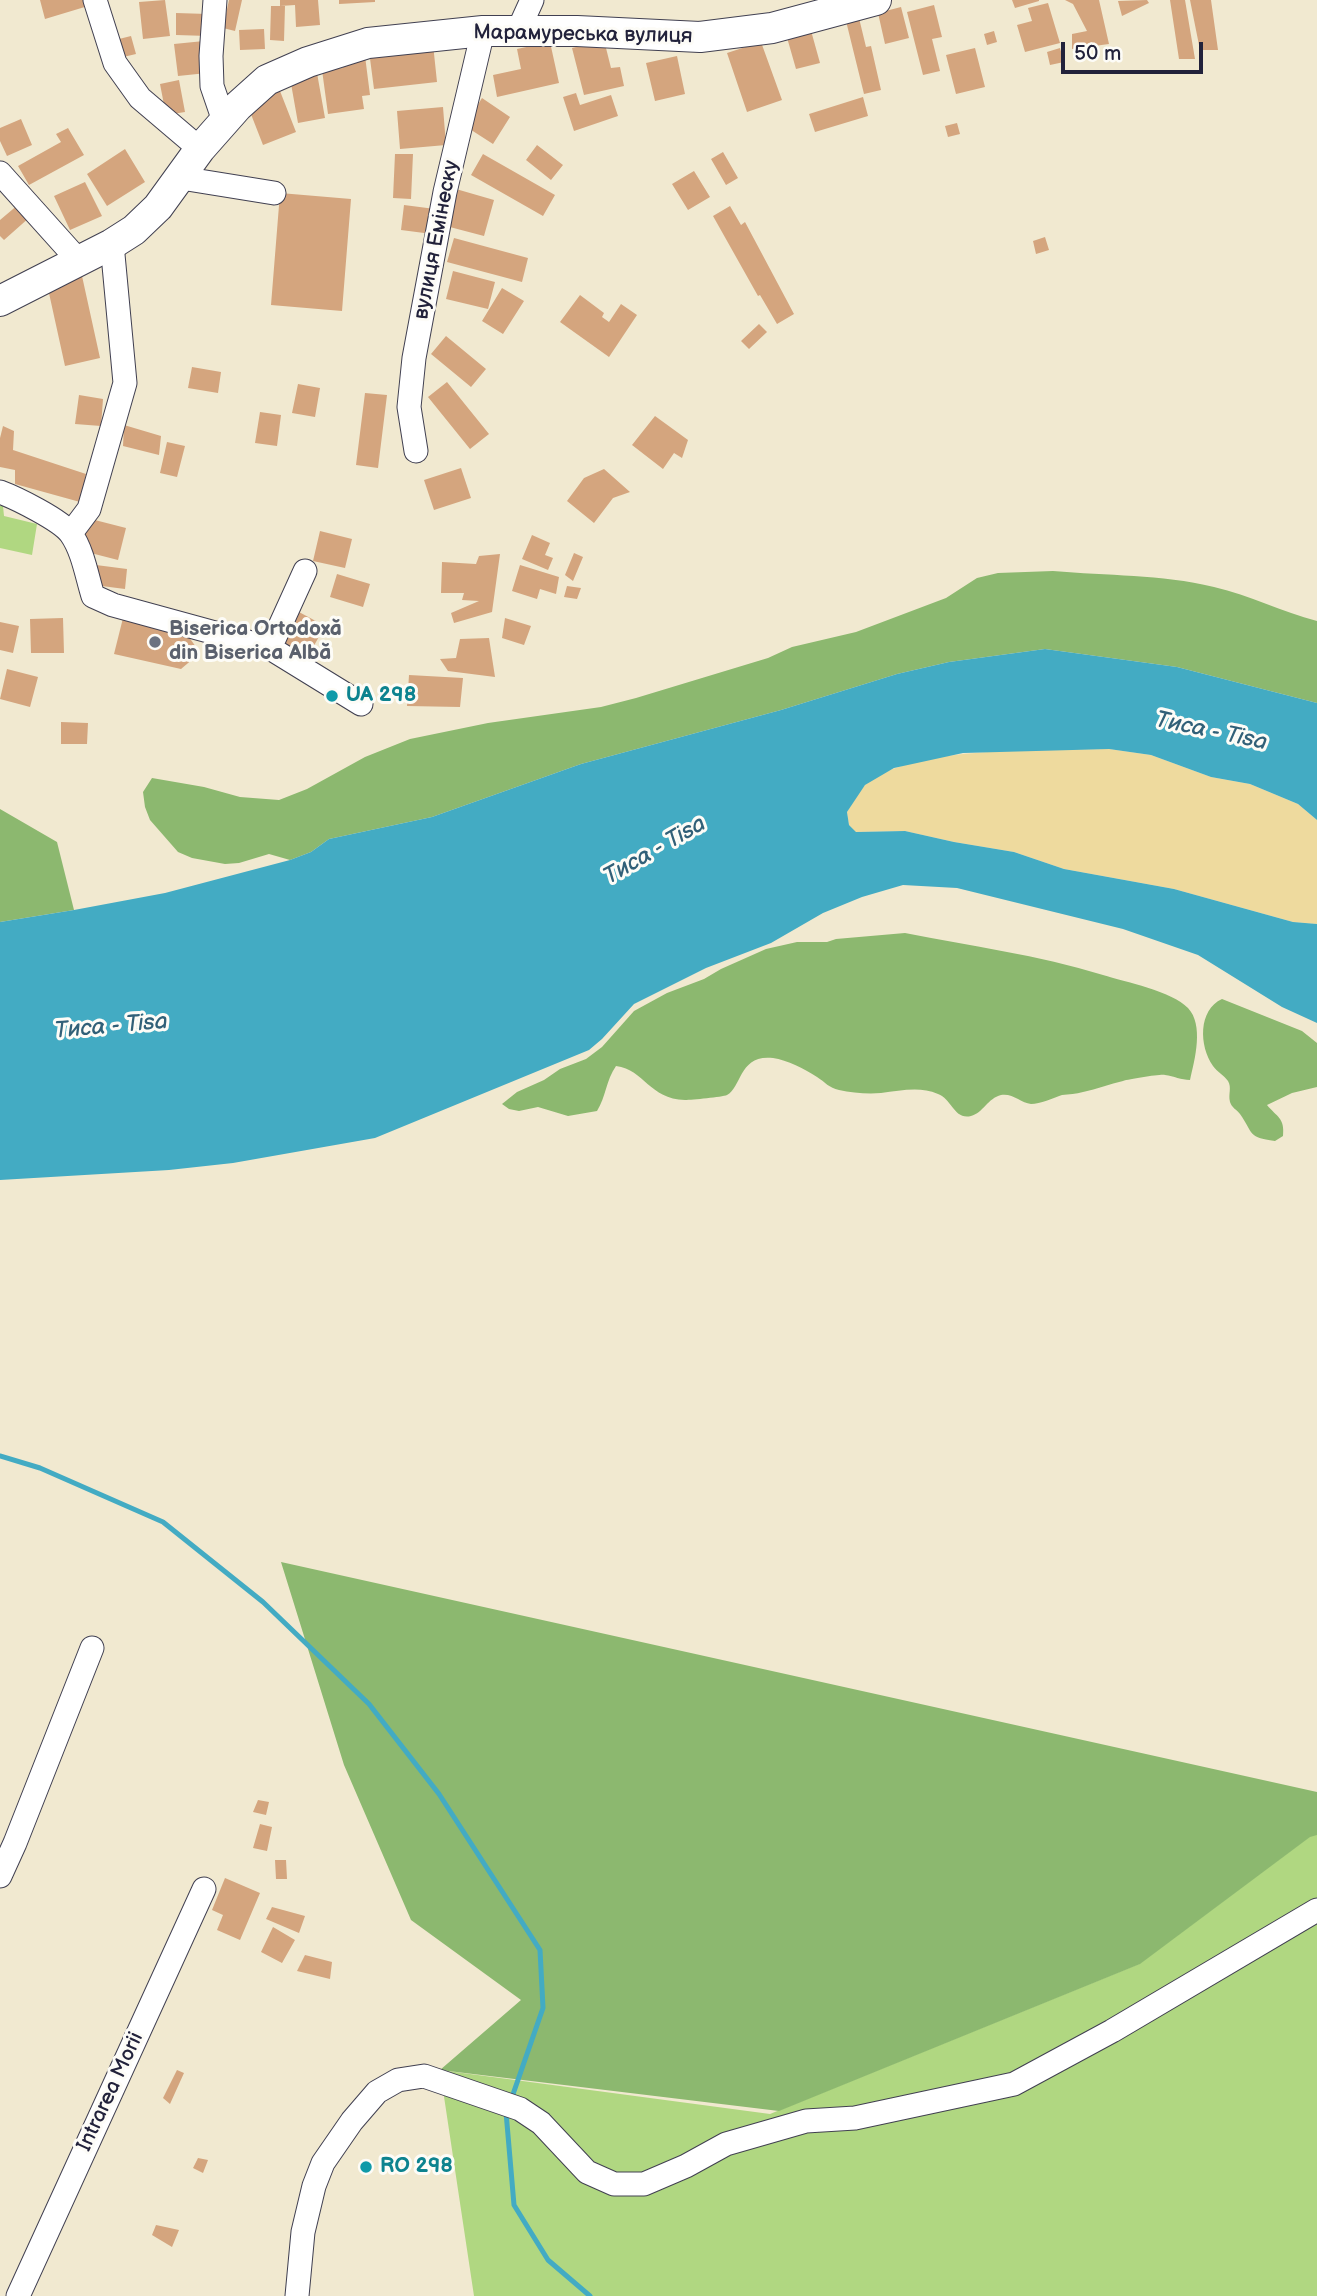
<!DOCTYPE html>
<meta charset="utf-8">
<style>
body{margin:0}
#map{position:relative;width:1317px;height:2296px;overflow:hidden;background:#f1e9d0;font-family:"Balsamiq Sans",sans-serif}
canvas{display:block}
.scale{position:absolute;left:1061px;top:42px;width:142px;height:32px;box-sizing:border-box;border:4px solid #22223b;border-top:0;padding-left:9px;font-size:21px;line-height:24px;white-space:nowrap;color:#22223b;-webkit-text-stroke:5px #fdfcf7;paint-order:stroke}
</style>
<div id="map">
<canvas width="1317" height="2296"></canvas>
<div class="scale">50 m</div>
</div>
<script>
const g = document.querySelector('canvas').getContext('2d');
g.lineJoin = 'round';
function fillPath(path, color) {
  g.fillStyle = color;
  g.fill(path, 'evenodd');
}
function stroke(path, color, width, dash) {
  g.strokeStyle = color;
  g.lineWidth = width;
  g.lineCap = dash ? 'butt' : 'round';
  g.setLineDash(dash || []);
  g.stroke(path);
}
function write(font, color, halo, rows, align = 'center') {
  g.font = font + ' "Balsamiq Sans",sans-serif';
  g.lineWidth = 6;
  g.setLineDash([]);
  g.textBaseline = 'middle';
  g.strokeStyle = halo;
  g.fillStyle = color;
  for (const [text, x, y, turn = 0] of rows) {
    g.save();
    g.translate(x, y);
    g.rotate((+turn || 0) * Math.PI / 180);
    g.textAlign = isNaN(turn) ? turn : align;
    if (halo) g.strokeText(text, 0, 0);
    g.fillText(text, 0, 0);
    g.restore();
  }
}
fillPath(new Path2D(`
 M 0,506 L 3,506 L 4,516 L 37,524 L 32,555 L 0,548 Z
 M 1317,1831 L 1317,2296 L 474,2296 L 440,2070 L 770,2114 L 1139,1964 Z`), '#b0d781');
fillPath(new Path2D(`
 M 1053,571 C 1108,576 1160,574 1214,587 C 1250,595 1282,612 1317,621 L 1317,703 L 1177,667 L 1045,649 L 949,662 L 897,674 L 781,710 L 581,764 L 432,817 L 329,839 L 311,852 L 290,860 L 269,854 L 239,863 L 225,864 L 192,858 L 178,852 L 150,820 L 145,807 L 143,792 L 152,778 L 204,787 L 240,797 L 279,800 L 307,789 L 365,757 L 410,739 L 488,723 L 601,707 L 636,698 L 768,658 L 792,647 L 856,632 L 946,598 L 977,578 L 998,573 Z
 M 0,809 L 57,842 L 74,910 L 0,922 Z
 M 905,933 C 971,946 1038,955 1103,975 C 1125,982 1172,991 1188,1008 C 1204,1025 1195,1059 1190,1080 C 1181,1080 1174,1076 1165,1075 C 1160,1074 1130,1079 1123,1081 C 1110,1084 1097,1089 1083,1092 C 1076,1094 1069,1094 1062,1095 C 1053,1098 1040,1104 1031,1104 C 1021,1103 1013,1093 1001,1095 C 988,1098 983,1113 971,1116 C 954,1120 952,1099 938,1094 C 919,1086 901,1091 881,1093 C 868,1094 852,1093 839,1090 C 829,1088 825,1082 817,1077 C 805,1069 787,1060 773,1058 C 739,1054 742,1087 727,1095 C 722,1097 692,1100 685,1100 C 649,1099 645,1070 616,1066 C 606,1080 606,1097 597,1111 L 568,1116 L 538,1107 L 519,1111 L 509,1109 L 502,1104 L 517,1092 L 544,1080 L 560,1069 L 586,1059 L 602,1047 L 634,1011 L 667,993 L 704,979 L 721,969 L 766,949 L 797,942 L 827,942 L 836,939 Z
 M 1222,999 L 1302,1031 L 1317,1043 L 1317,1087 L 1292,1093 L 1267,1105 C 1277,1117 1285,1118 1283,1136 L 1275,1141 C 1247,1137 1254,1134 1240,1114 C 1236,1109 1232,1108 1230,1102 C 1228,1094 1232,1088 1228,1081 C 1224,1075 1217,1072 1213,1066 C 1199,1046 1198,1010 1222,999 Z
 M 281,1562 L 1317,1792 L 1317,1835 L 1310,1837 L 1140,1964 L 779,2111 L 440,2070 L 521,2000 L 411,1920 L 344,1765 Z`), '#8cb86f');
fillPath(new Path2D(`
 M 1109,749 L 1151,755 L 1211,777 L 1250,784 L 1298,804 L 1317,820 L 1317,924 L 1293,922 L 1174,889 L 1064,869 L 1014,852 L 954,842 L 905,831 L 855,832 L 849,825 L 847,812 C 852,803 858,792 865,785 C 909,745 1050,750 1109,749 Z`), '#eeda9e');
fillPath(new Path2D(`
 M 1045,649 L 1177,667 L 1317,703 L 1317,820 L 1298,804 L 1250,784 L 1211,777 L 1151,755 L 1109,749 L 963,753 L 894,768 L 865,785 L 847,812 L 849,825 L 856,832 L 905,831 L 954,842 L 1014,852 L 1064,869 L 1174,889 L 1293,922 L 1317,924 L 1317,1023 L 1282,1007 L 1198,955 L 1123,929 L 957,888 L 903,885 L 862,897 L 823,913 L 771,943 L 706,968 L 634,1004 L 602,1039 L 589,1050 L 375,1138 L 233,1163 L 169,1170 L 0,1180 L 0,922 L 74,910 L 165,893 L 290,860 L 311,852 L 329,839 L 432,817 L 581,764 L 781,710 L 897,674 L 949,662 Z`), '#43abc3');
stroke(new Path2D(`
 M 0,1456 L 40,1468 L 163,1522 L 263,1602 L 369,1704 L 439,1794 L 540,1950 L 543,2008 L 511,2100
 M 506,2112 L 514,2205 L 548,2260 L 590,2296`), '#43abc3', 5);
fillPath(new Path2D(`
 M 40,0 L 86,0 L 88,6 L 45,19 Z
 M 165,0 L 170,36 L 143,39 L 139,2 Z
 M 229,0 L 242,0 L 235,31 L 223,28 Z
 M 280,0 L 318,0 L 320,25 L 296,27 L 295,5 L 280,6 Z
 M 339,0 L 375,0 L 375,2 L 339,4 Z
 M 1012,0 L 1039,0 L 1039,1 L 1015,8 Z
 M 1065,0 L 1099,0 L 1109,44 L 1072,49 L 1072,34 L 1087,31 L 1073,4 Z
 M 1147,0 L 1149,3 L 1122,16 L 1118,1 Z
 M 1170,0 L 1185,0 L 1195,59 L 1179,59 Z
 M 1190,0 L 1211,0 L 1218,50 L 1200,50 Z
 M 1048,3 L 1060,43 L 1025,52 L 1017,25 L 1032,21 L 1028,8 Z
 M 934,5 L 942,37 L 932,39 L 940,71 L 923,75 L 907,12 Z
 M 271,6 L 285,6 L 284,41 L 270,40 Z
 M 901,7 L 909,38 L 885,44 L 878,13 Z
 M 176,13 L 208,14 L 208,36 L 176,35 Z
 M 859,18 L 866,47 L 871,46 L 881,90 L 864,94 L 846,21 Z
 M 810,27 L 820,63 L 796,69 L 786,34 Z
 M 264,29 L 265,49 L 240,50 L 239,30 Z
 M 994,31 L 997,42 L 987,45 L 984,34 Z
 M 131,36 L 136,54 L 119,58 L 115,40 Z
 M 604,40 L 611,68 L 620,67 L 624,86 L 584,95 L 572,48 Z
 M 204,41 L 207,73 L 178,76 L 174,44 Z
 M 550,42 L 559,83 L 497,97 L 493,75 L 521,69 L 517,49 Z
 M 761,42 L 782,100 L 747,112 L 727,53 Z
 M 433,44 L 437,82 L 374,89 L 369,51 Z
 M 975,48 L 985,87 L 956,94 L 946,55 Z
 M 1060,48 L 1064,62 L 1050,65 L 1047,52 Z
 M 365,56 L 370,95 L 362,96 L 364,109 L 328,114 L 322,70 L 343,68 L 342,59 Z
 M 677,56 L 685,94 L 655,101 L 646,63 Z
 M 317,73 L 325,118 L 298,123 L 290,78 Z
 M 179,80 L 185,112 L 166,115 L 160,84 Z
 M 280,91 L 296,132 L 263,145 L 247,104 Z
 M 576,93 L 580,105 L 611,95 L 618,116 L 574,131 L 563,97 Z
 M 863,97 L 868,116 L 815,132 L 809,114 Z
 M 482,98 L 510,117 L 493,144 L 465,126 Z
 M 443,107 L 446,145 L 400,149 L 397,111 Z
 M 21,119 L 32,145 L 7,156 L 0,141 L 0,128 Z
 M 957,123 L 960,134 L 948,137 L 945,126 Z
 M 68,128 L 84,155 L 29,185 L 18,166 L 61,142 L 56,134 Z
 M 537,145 L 563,165 L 551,180 L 526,160 Z
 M 125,149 L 145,182 L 107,206 L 87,174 Z
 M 723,152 L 738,178 L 726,185 L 711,159 Z
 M 395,154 L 413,154 L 411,199 L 393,198 Z
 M 483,154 L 555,195 L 543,216 L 471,175 Z
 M 694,171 L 710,197 L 688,210 L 672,184 Z
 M 85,182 L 102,216 L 70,230 L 54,196 Z
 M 456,189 L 494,200 L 484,236 L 446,226 Z
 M 280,193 L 351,199 L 342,311 L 271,305 Z
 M 19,204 L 30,217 L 4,240 L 0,236 L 0,220 Z
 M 404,205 L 435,209 L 432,234 L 401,230 Z
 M 730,206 L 741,225 L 745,222 L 794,314 L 777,324 L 760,295 L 758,296 L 713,216 Z
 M 1045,237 L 1049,250 L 1036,254 L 1033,241 Z
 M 454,238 L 528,258 L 522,282 L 447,262 Z
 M 453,271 L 495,282 L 488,309 L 446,299 Z
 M 82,276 L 100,358 L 65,366 L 47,284 Z
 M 502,288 L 524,301 L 503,334 L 482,321 Z
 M 580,295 L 604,313 L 602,317 L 609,322 L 621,304 L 637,315 L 609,357 L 560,322 Z
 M 759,324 L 767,332 L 749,349 L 741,341 Z
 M 446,336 L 486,369 L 471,387 L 431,354 Z
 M 192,367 L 221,372 L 218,393 L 188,388 Z
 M 447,382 L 489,434 L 470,449 L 428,397 Z
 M 298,384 L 320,388 L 315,417 L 292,413 Z
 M 365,393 L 387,395 L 378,468 L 356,465 Z
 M 79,395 L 103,399 L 101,426 L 75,424 Z
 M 260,412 L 281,415 L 277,446 L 255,443 Z
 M 655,416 L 688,440 L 682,458 L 674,453 L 663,469 L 632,445 Z
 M 124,425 L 161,436 L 159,455 L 123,446 Z
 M 3,426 L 14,431 L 13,450 L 86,474 L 80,502 L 15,484 L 15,470 L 0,467 L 0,438 Z
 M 167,442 L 185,446 L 177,477 L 160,473 Z
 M 461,468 L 471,498 L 434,510 L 424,480 Z
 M 604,469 L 630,492 L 613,498 L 594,523 L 567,501 L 584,478 Z
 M 87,518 L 126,528 L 118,560 L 79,550 Z
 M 320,531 L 352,539 L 345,568 L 313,561 Z
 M 532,535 L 550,543 L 545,555 L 553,558 L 548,570 L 522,559 Z
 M 574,553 L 583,557 L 573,581 L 565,575 Z
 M 500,554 L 492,612 L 454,623 L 451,613 L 479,601 L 462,600 L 464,593 L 441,593 L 442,562 L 476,564 L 479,556 Z
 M 96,565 L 127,569 L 125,589 L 94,585 Z
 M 520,565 L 559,577 L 556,594 L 540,589 L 537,599 L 512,591 Z
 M 337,574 L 370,584 L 363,607 L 330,597 Z
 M 567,586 L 581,588 L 577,599 L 564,597 Z
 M 299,612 L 325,626 L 307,658 L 282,644 Z
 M 63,618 L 64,653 L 31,653 L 30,619 Z
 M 123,618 L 186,633 L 196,647 L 194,658 L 181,669 L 114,654 Z
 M 505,618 L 531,626 L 524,645 L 502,638 Z
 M 0,622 L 19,626 L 13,653 L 0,650 Z
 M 489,638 L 495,677 L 448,671 L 440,659 L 456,658 L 460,639 Z
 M 7,669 L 38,677 L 30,707 L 0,699 Z
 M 409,675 L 463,678 L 460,707 L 407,706 Z
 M 61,722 L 88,723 L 87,744 L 61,744 Z
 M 258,1800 L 269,1802 L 266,1815 L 253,1812 Z
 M 260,1824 L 272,1827 L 267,1851 L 253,1848 Z
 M 275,1860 L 286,1860 L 287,1879 L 276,1879 Z
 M 225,1878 L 260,1893 L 240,1940 L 217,1930 L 223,1915 L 212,1910 Z
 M 272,1907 L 305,1916 L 299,1933 L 266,1919 Z
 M 273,1927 L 295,1940 L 282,1963 L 261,1952 Z
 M 305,1955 L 332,1962 L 330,1979 L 297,1971 Z
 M 177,2070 L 184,2073 L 170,2104 L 163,2098 Z
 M 198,2158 L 208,2160 L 203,2173 L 193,2168 Z
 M 156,2225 L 179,2230 L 172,2247 L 152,2235 Z`), '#d4a57e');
const minor = new Path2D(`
 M 95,0 L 115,63 L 140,98 L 200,149
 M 215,0 L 211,56 L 212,86 L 224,121
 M 518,31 L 532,0
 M 0,173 L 79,261
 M 181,178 L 274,193
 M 416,451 L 409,407 L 414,358 L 445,192 L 483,31
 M 0,492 C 16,498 61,520 71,534 C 83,551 87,577 93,596 L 113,605 L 270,648 L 361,704
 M 71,533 L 89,509 L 125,383 L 112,244
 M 270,648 L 305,571
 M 0,1876 L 15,1843 L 92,1648
 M 18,2296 L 204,1889
 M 297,2296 L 303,2232 L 314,2186 L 323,2163 L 352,2121 L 377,2092 L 398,2080 L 424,2076 L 520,2109 L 541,2123 L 587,2172 L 614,2184 L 644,2184 L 686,2166 L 726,2144 L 806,2121 L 855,2118 L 1014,2084 L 1112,2031 L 1317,1910`);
const major = new Path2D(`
 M 0,301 L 112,244 L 134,230 L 158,207 L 200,149 L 238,106 L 267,80 L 308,62 L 368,43 L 483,31 L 577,31 L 700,37 L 772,28 L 876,0`);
stroke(minor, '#414051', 25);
stroke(major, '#414051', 32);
stroke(minor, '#fff', 23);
stroke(major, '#fff', 30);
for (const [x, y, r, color] of [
 [155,642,7,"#6b7280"],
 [332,696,7,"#0f9aa8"],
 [366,2167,7,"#0f9aa8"]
]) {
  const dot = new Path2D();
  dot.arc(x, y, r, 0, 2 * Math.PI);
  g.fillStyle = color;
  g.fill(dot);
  stroke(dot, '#fdfcf7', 2.5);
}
write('21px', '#22223b', '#fdfcf7', [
 ["Марамуреська вулиця",583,35,1],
 ["вулиця Емінеску",437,240,-79],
 ["Intrarea Morii",111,2092,-65]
]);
write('bold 21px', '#5b616d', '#fdfcf7', [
 ["Biserica Ortodoxă",169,630],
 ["din Biserica Albă",169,654]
], 'left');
write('bold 21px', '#0d838f', '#fdfcf7', [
 ["UA 298",346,696],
 ["RO 298",380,2167]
], 'left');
write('italic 23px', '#316078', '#fdfcf7', [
 ["Тиса - Tisa",1211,732,12],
 ["Тиса - Tisa",655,851,-30],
 ["Тиса - Tisa",111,1027,-5]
]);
</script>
